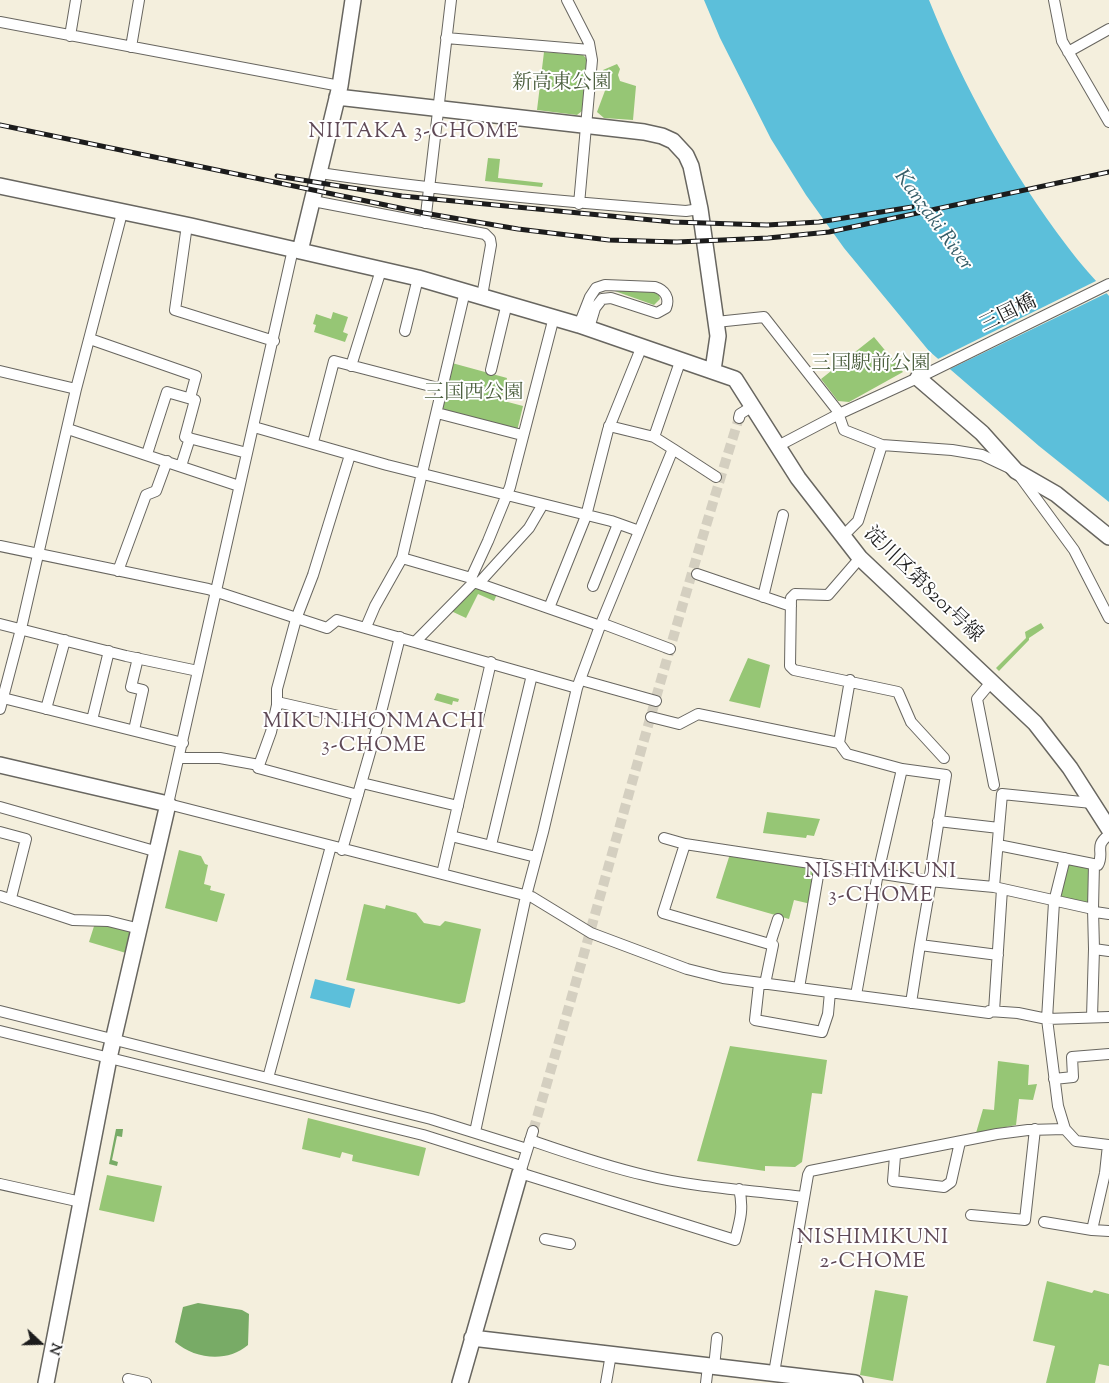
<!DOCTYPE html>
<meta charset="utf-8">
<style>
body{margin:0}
#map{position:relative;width:1109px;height:1383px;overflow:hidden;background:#f4efdd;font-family:"Sorts Mill Goudy",serif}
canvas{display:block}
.north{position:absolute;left:15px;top:1318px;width:50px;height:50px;-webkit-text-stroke:4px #fff;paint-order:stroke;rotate:111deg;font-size:14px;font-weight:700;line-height:20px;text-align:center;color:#1c1c1c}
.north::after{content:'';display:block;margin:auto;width:18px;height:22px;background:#1c1c1c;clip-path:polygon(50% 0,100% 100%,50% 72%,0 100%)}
</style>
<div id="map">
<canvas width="1109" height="1383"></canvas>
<div class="north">N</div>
</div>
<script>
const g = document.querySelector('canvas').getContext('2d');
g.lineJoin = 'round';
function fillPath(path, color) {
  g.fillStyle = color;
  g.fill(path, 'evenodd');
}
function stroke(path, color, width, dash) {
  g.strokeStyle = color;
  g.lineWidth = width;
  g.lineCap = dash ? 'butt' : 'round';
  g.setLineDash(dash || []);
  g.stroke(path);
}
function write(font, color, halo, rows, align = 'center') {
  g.font = font + ' "Sorts Mill Goudy","Noto Serif JP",serif';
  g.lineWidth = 4;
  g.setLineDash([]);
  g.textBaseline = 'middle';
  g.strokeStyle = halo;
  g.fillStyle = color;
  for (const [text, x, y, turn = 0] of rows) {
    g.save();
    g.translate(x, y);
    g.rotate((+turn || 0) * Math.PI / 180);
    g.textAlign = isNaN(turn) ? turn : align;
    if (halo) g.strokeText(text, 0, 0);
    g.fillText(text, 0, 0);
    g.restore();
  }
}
fillPath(new Path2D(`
 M 544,52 L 583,55 L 587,59 L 582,111 L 577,115 L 537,110 Z
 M 617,64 L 620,69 L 618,75 L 620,81 L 636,86 L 633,120 L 604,118 L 597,112 L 606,88 L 603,70 Z
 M 488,158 L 500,159 L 498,178 L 543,183 L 542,187 L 485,181 Z
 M 609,289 L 654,292 L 659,295 L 660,299 L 654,305 Z
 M 333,312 L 348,317 L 343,332 L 348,334 L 345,342 L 314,332 L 316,325 L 313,324 L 316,314 L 331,319 Z
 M 874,337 L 903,372 L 849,402 L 838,401 L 821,379 Z
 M 452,363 L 507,378 L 502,397 L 504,401 L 523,406 L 517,431 L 440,411 Z
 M 475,587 L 497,594 L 494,601 L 478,594 L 466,618 L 451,611 Z
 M 1041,623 L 1044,628 L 1029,638 L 1029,640 L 999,671 L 996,668 L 1026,638 L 1025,632 Z
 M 748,658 L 770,665 L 760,708 L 729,701 Z
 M 437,693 L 459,699 L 458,702 L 453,701 L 452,705 L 434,700 Z
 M 767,812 L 820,819 L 814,836 L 807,835 L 806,838 L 763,833 Z
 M 179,850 L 201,856 L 205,864 L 208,865 L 204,884 L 211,886 L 210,890 L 225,894 L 217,922 L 165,908 Z
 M 730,854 L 817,867 L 811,904 L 794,900 L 789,919 L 716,898 Z
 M 1067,862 L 1089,866 L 1090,904 L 1061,897 Z
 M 364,904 L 385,909 L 386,905 L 416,913 L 424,923 L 440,926 L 445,921 L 481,929 L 465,1002 L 459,1004 L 346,980 Z
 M 95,923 L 132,929 L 126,953 L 89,942 Z
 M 730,1046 L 827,1060 L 822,1094 L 812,1093 L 802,1162 L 795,1167 L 765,1166 L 765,1171 L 697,1161 Z
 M 998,1061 L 1029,1065 L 1028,1085 L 1037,1084 L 1033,1100 L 1019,1099 L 1016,1125 L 976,1133 L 983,1109 L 994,1110 Z
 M 308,1118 L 426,1148 L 419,1176 L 352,1161 L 353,1155 L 342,1152 L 340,1158 L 302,1149 Z
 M 107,1175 L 162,1186 L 154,1222 L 99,1210 Z
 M 1047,1281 L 1092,1293 L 1094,1290 L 1109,1294 L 1109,1366 L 1099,1364 L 1095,1383 L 1046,1383 L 1055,1346 L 1033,1341 Z
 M 875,1290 L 908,1296 L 893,1381 L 860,1375 Z`), '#96c675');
fillPath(new Path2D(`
 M 116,1129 L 123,1129 L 122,1137 L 117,1136 L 112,1160 L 118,1162 L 117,1166 L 109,1164 Z
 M 198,1303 L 242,1310 L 249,1314 L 248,1345 C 227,1363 195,1359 175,1342 L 183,1307 Z`), '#78ab66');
fillPath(new Path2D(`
 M 704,0 L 929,0 C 963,86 1011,172 1067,246 C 1080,264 1095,279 1109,296 L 1109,502 L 1039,446 L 929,351 L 844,248 L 806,195 L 771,139 L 720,38 Z
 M 315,979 L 355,989 L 350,1008 L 310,998 Z`), '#5cbfda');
fillPath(new Path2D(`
 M 1098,280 L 1109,292 L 948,370 L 936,360 Z`), '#f4efdd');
stroke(new Path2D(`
 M 533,1131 C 603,893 665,654 739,418`), '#d4cfc0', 10, [10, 5]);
const street = new Path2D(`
 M 567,0 L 589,43 L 592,60 L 579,204
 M 1054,0 L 1062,41 L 1109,122
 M 0,22 L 340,86
 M 70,36 L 76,0
 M 446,38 L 590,50
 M 131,47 L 139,0
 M 1068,52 L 1109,29
 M 320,173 C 441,191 564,202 686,211 L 700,209
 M 313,201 L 485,234 L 490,239 L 491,245 L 482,296
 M 425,223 L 451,0
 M 187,225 L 175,310 L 274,341
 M 293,249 L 168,804 L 532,897 L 591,933 L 687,969 L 723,978 L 989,1013 L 989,1011 L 1018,1013 L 1047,1019 L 1109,1017
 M 716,322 L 764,317 L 837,410 L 844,430 L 882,445 L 952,450 L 982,455 L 1016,471 L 1074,550 L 1109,618
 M 579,325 L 590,297 L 596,288 L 605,285 L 655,287 C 665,290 670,298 666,308 L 657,313 L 611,298 L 602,299 L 595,308 L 589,328
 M 405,331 L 418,278
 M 90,339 L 196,376 L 190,398
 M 351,366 L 381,270
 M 491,370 L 507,303
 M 0,371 L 76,389
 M 437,413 L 522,435
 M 739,418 L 740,414 L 753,406
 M 609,426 L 654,437
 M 254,427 L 387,465 L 611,521 L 639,531
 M 68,429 L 239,486
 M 313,442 L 334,361 L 442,389
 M 778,446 L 839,414 L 924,375 L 1109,284
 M 673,449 L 716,477
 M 147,454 L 167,392 L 195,400 L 185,437 L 247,453
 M 350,455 L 313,575 L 296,619 L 277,689 L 277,705 L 271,732 L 258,768 L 358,795
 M 181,466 L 190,438
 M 843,536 L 858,521 L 882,445
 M 0,546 L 208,589 L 327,628 L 337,620 L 577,688
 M 402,558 L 471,578 L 474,582 L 600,626
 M 860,558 L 828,595 L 795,594 L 791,598 L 790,666 L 794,670 L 898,692 L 911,722 L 944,758
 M 118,571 L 146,495 L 156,491 L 167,461
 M 697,574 L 791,606
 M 471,578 L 488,541 L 510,487 L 554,317
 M 479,583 L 529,528 L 543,504
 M 593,586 L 618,524
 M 763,597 L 783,515
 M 549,608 L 586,516 L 608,430 L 642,346
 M 601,623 L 670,649
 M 0,624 L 126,656 L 198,671
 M 366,627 L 375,606 L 402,558 L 465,291
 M 416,641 L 474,582
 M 581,680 L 656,701
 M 992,681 L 977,699 L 994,785
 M 3,698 L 183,743
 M 277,702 L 378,725
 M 0,709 L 21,629 L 76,389 L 122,213
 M 46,709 L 65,640
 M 651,717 L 679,724 L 698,714 L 839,743 L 847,754 L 902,769 L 946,775 L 929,881
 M 92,720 L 109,651
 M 134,730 L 143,690 L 131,687 L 138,658
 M 839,743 L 850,680
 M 180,758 L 220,758 L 259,765
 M 362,783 L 458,806
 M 0,807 L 158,852
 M 938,821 L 999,828 L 1002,794 L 1092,803
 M 0,832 L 26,839 L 11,898
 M 451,836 L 536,857
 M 664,838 L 685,844 L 929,881 L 994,887 L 1093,909 L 1094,949 L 1109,951
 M 685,844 L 663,913 L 773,945 L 765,984
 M 491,845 L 532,675
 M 998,845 L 1098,865 C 1105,852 1093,846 1109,835
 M 342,850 L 377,728 L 400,637
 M 1065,858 L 1054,902 L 1047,1019 L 1058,1106 L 1065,1129
 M 442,874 L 491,662
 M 931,881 L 920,945 L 998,955
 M 994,887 L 999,828
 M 0,896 L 73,920 L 108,921 L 140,929
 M 1093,909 L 1094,864
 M 1095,912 L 1109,914
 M 770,944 L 778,919
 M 759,984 L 755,1020 L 822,1032 L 828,1014 L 830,992
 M 799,988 L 820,864
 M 856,995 L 878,873 L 902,769
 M 911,1003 L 920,945
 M 0,1011 L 431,1119 L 527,1149
 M 994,1011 L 1002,889
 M 1092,1017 L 1094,949
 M 0,1031 L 423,1135 L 521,1166
 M 268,1078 L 331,846
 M 1054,1079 L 1073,1077 L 1072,1057 L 1109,1054
 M 533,1131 L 520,1173 L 735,1240 C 740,1221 744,1208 739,1189
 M 475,1132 L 526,896 L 543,832 L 577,688 L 600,626 L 673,449 L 654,437 L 681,359
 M 530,1140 C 568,1153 605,1166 644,1175 C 696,1188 751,1190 804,1197
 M 895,1156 L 893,1181 L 944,1187 L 951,1182 L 960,1142
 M 0,1184 L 81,1202
 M 971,1215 L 1025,1220 L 1035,1129
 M 1044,1222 L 1092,1230 L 1109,1231
 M 1092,1230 L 1105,1173 L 1108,1145
 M 545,1239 L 570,1244
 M 714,1367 L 717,1338
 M 774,1373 L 808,1175 L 810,1171 L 997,1134 L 1028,1130 L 1065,1129 L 1076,1141 L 1109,1145
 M 128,1379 L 146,1383
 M 606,1383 L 611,1354
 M 706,1383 L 708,1366`);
const secondary = new Path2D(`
 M 337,97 L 644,132 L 662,136 L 673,141 L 686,155 L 691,166 L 700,209 L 718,336 L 713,370
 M 0,186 L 191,226 L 418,278 L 579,325 L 735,379 L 798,478 L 860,558 L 1035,723 L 1070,768 L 1109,829
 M 300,251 L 340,86 L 353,0
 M 918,378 L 982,433 L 1016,471 L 1056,494 L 1109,537
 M 0,765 L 168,804 L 109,1058 L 46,1383
 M 472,1338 L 855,1383
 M 460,1383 L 520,1173`);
stroke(street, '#686660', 12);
stroke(secondary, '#686660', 18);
stroke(street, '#fff', 10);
stroke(secondary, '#fff', 15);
const rail = new Path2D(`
 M 0,125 L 424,213 L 518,229 L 609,240 L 677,242 L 768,238 L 829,232 L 1109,172
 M 277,176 L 402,196 L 673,222 L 767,225 L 819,222 L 912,207`);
stroke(rail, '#1c1c1c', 5);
stroke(rail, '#fff', 3, [9]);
write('20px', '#4d6040', '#fff', [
 ["新高東公園",562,85],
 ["三国駅前公園",871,366],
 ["三国西公園",474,395]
]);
write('20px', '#1c1c1c', '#fff', [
 ["三国橋",1009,315,-26],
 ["淀川区第8201号線",922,586,44]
]);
g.letterSpacing = '1px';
write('21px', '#5f4956', '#fff', [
 ["NIITAKA 3-CHOME",414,133],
 ["MIKUNIHONMACHI",374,723],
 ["3-CHOME",374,747],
 ["NISHIMIKUNI",881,873],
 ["3-CHOME",881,897],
 ["NISHIMIKUNI",873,1239],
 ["2-CHOME",873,1263]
]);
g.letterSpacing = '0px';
write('italic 21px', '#365d68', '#fff', [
 ["Kanzaki River",932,221,54]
]);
</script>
